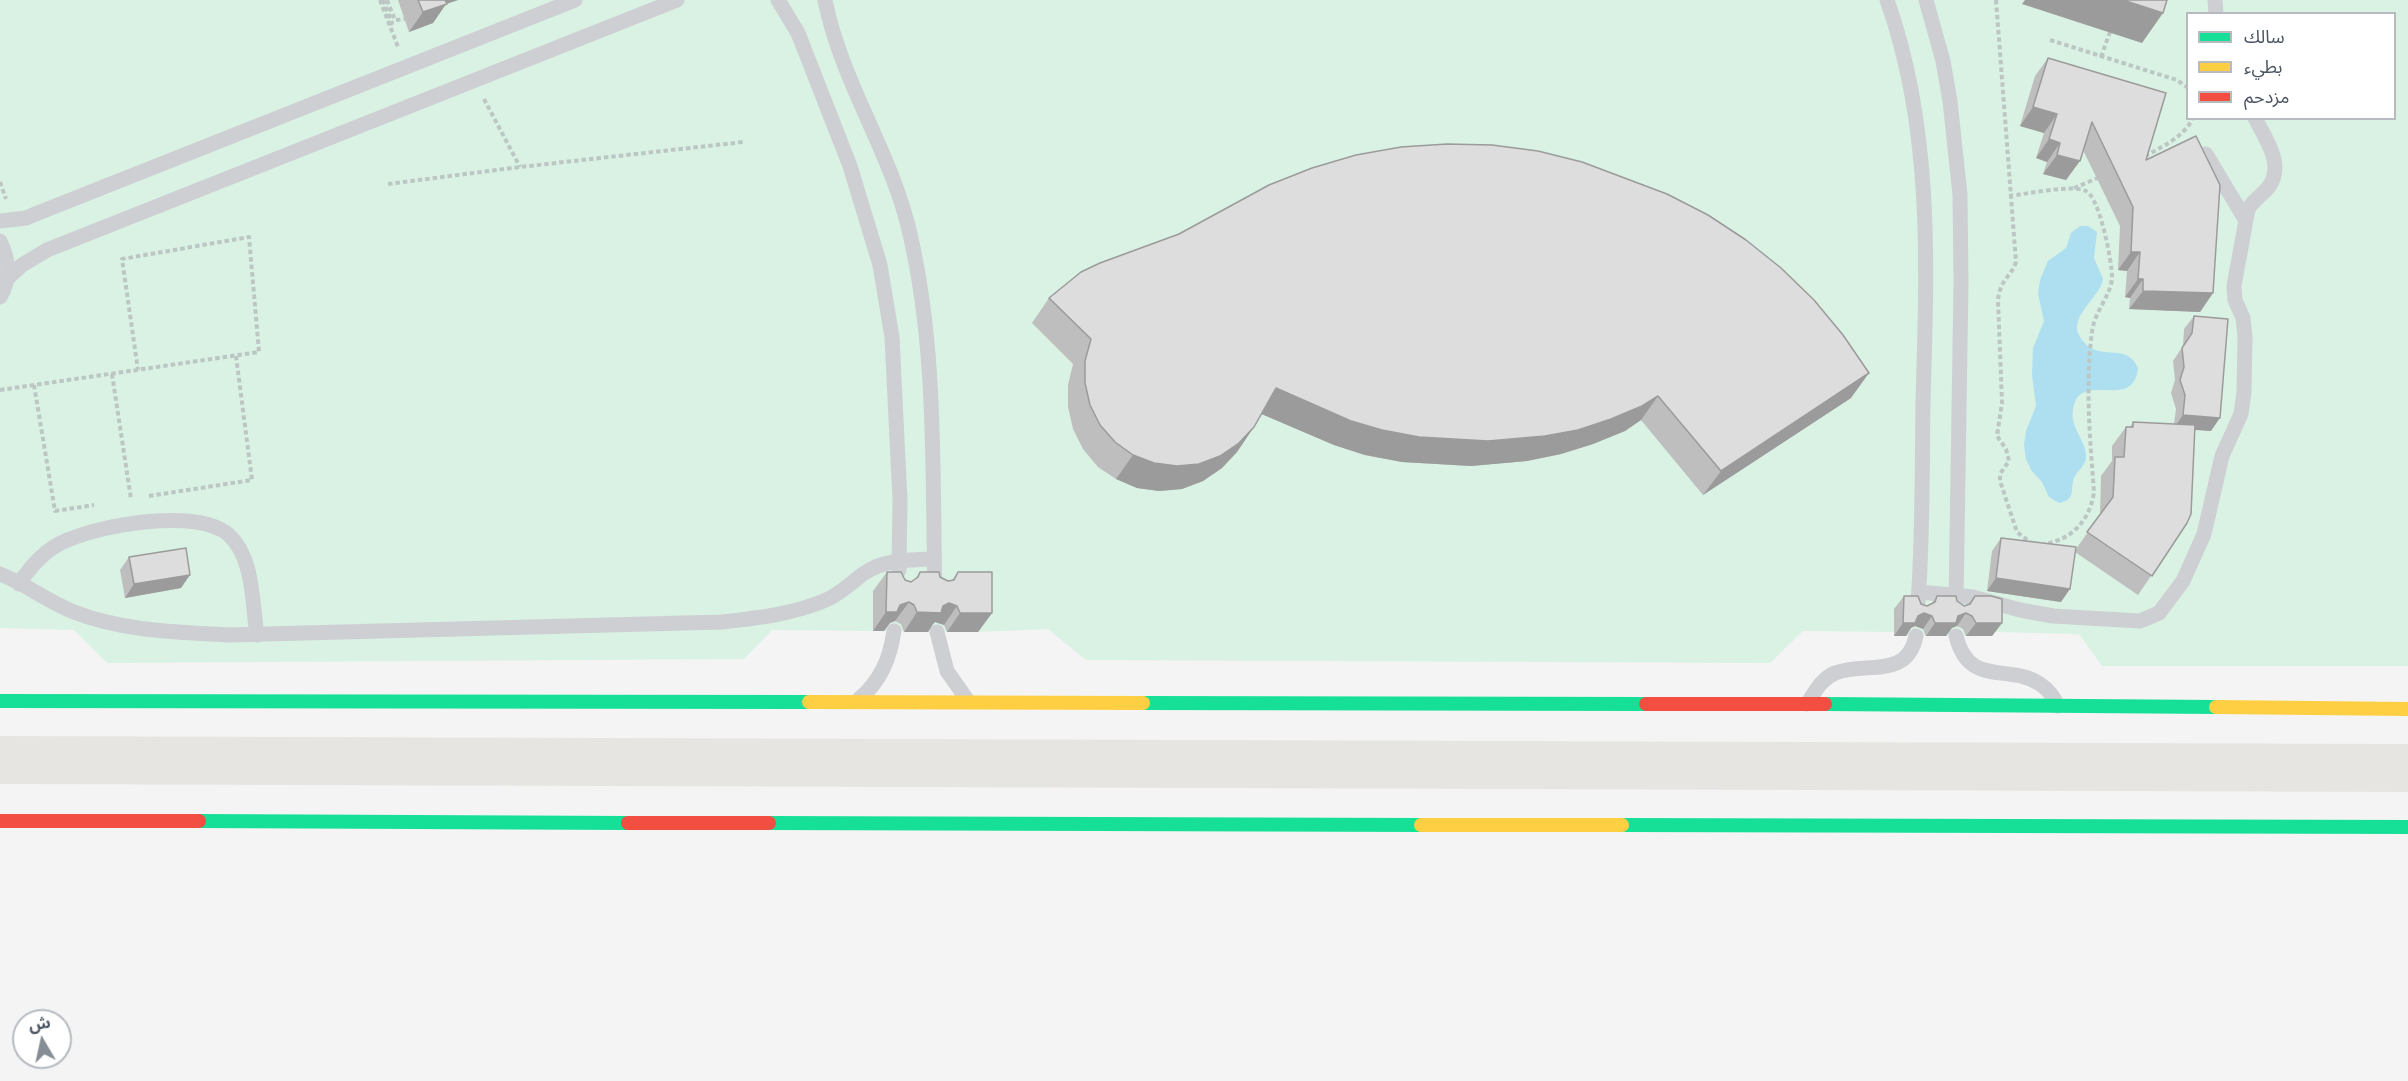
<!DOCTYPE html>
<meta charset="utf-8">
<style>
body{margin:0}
#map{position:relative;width:2408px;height:1081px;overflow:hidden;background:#f4f4f4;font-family:"Archivo Narrow","Noto Sans Arabic",sans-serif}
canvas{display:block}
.legend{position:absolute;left:2186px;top:12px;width:210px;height:108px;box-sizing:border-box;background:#fff;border:2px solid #b7bbc0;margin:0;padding:8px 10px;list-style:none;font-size:18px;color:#4a5561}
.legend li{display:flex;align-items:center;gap:12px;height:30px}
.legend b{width:30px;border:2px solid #b7bbc0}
.north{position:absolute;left:12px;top:1009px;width:60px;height:60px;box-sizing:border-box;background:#fff;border:2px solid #b7bbc0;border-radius:50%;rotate:351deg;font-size:16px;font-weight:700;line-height:24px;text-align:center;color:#4a5561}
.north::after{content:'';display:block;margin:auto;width:21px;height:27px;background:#868d94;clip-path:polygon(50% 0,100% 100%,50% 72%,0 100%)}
</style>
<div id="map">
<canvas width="2408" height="1081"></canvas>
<ul class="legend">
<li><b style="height:8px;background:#16e098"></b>سالك</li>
<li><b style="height:8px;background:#ffcf43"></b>بطيء</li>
<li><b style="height:8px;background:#f24e42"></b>مزدحم</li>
</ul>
<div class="north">ش</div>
</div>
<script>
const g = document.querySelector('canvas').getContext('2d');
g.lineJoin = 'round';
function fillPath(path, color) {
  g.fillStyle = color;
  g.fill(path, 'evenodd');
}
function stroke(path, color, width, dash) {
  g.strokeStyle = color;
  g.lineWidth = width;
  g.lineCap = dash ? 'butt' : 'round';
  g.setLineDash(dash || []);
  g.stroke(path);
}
fillPath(new Path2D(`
 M 0,0 L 2408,0 L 2408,666 L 2102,666 L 2079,634 L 1993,632 L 1992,636 L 1894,636 L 1894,632 L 1803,631 L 1770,663 L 1086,660 L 1048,629 L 978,632 L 772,630 L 744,659 L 107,663 L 74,630 L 0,628 ZM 2188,14 L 2394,14 L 2394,118 L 2188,118 Z`), '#d9f2e4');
fillPath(new Path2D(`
 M 0,736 L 2408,744 L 2408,792 L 0,784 Z`), '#e7e5e1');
fillPath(new Path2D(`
 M 2080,226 L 2088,226 L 2097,232 L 2094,258 L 2103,279 C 2100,298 2067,317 2080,337 C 2098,365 2126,340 2138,368 C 2134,411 2083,372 2074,405 C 2067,428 2088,440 2086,459 C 2084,467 2077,471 2074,478 C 2070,490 2076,500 2059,503 L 2049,497 L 2042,482 L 2031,470 L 2026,459 L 2024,445 L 2026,431 L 2036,406 L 2032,375 L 2033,348 L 2044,321 L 2038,294 L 2040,280 L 2048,261 L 2066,248 L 2071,233 Z`), '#aedff0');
stroke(new Path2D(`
 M 380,0 L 398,47
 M 383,0 L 392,23 L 389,24
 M 387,0 L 395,20 L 405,19
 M 1996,0 L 2016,262 C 2011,277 2000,279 1998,300 L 2002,403 L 1997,436 L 2006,449 L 2009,461 L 2000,474 L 2000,481 L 2017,532 L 2030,542
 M 2050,40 L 2177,80 L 2188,88
 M 2101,57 L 2111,29
 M 484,99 L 520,167
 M 2145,156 C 2162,147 2184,137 2193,118
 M 0,182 L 6,199
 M 388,184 L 520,167 L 743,142
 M 2074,188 L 2100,177
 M 2009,196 C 2027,194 2072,184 2086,191 C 2100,198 2112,262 2112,277 C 2112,294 2094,312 2092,332 C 2085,385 2090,439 2094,492 C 2090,520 2072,540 2044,544
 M 112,374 L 131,499
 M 34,385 L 55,511 L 94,505
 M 0,390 L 259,352 L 249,237 L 122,259 L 138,370
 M 149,496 L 252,480 L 236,356`), '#bcc7c4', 4, [4.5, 3]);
stroke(new Path2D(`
 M 778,0 L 798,33 L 850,166 L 880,265 L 892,337 L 900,500 L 899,570
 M 825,0 C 841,82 892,153 910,234 C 937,351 932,472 935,591
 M 1887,0 C 1933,129 1927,266 1923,401 C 1922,468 1923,535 1918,602
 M 1926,0 L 1943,61 L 1950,101 L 1960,195 L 1961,283 L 1956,603
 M 2215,0 L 2216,14
 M 2206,154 L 2245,219
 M 0,221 L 26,218 L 38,213 L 575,0
 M 0,241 C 9,259 11,279 0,297
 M 7,279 L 22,265 L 47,250 L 677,0
 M 0,574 C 26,584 48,602 74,612 C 122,631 177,632 228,635 L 722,622 C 757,618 794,614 826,600 C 840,594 851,583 863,574 C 884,559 909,560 934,559
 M 19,584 C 30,567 43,552 61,543 C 96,525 198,507 229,535 C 254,558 252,603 257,635
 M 1919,592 L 1973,597 L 2020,610 L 2053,616 L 2140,621 L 2159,613 L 2183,581 L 2204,534 L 2222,456 L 2241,414 L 2244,392 L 2245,337 L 2243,318 L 2235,300 L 2234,286 L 2248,209 C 2254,199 2264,194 2270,185 C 2284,163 2265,138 2255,118
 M 937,632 L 947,671 L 968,701
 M 1956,636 C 1969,688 2008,663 2040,684 C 2049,690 2054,697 2058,706
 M 859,699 C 881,681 890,658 894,631
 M 1807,704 C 1815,692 1821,679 1835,673 C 1866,661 1907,680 1916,636`), '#cecfd2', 15);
stroke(new Path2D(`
 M 0,701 L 809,702
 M 1143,703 L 1646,704
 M 1825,704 L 2216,707
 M 199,821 L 628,823
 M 769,823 L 1421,825
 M 1622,825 L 2408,827`), '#16e098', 14);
stroke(new Path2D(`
 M 809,702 L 1143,703
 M 2216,707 L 2408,709
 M 1421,825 L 1622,825`), '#ffcf43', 14);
stroke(new Path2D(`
 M 1646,704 L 1825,704
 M 0,821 L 199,821
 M 628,823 L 769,823`), '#f24e42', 14);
fillPath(new Path2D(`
 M 398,0 L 458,0 L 446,4 L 433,23 L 409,32 Z
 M 2048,58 L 2146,160 L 2213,293 L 2200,312 L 2129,309 L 2130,298 L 2125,297 L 2127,271 L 2118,270 L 2120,226 L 2083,150 L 2066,180 L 2043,174 L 2047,162 L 2036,158 L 2044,133 L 2020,126 L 2035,76 Z
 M 1049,298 L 1851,398 L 1703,495 L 1641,420 L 1625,431 L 1593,444 L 1561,454 L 1527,461 L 1471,466 L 1402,462 L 1365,455 L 1334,445 L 1262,414 L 1237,452 L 1222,468 L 1203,481 L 1182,489 L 1159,491 L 1137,488 L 1116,479 L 1098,467 L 1083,449 L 1073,429 L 1068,407 L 1068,385 L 1073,364 L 1032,323 Z
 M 2194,316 L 2211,431 L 2194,430 L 2187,523 L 2138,595 L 2075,552 L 2061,602 L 1987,591 L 1992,551 L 2001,538 L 2076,549 L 2100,515 L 2101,476 L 2112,461 L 2112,446 L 2126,427 L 2130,427 L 2133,422 L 2174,424 L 2176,409 L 2171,393 L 2175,380 L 2173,361 L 2183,346 L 2184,329 Z
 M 129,557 L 181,588 L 125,598 L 120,570 Z
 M 887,572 L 911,582 L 915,579 L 920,572 L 940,577 L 948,581 L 952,580 L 958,572 L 992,613 L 978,632 L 947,632 L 944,625 L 935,622 L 933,624 L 928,632 L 904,632 L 901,624 L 895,621 L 890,623 L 884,631 L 873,631 L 873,591 Z
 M 1904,596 L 1927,606 L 1932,603 L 1937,596 L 1957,601 L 1964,606 L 1969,604 L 1975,596 L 2002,623 L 1992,636 L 1966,636 L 1963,629 L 1957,626 L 1952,628 L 1946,636 L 1926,636 L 1923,629 L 1915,626 L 1911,628 L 1906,636 L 1894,636 L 1894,609 Z`), '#bebebf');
fillPath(new Path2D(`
 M 436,0 L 458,0 L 446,4 L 433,23 L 409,32 L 423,12 Z
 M 2025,0 L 2123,0 L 2163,13 L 2142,43 L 2022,4 Z
 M 2033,107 L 2057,114 L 2044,133 L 2020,126 Z
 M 2049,139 L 2060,143 L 2047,162 L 2036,158 Z
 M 2057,155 L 2080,161 L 2066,180 L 2043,174 Z
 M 2131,252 L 2140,252 L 2127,271 L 2118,270 Z
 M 2138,279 L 2143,279 L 2130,298 L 2125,297 Z
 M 2143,291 L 2213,293 L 2200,312 L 2129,309 Z
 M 1869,373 L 1851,398 L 1703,495 L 1721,471 Z
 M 1276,388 L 1658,396 L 1641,420 L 1625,431 L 1593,444 L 1561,454 L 1527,461 L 1471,466 L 1402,462 L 1365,455 L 1334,445 L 1259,413 Z
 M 2183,415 L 2220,418 L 2211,431 L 2174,428 Z
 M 1254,427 L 1237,452 L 1222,468 L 1203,481 L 1182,489 L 1159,491 L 1137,488 L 1116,479 L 1133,455 Z
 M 190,575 L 181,588 L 125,598 L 134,584 Z
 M 1996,578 L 2070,589 L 2061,602 L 1987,591 Z
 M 909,602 L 895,621 L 890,623 L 884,631 L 873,631 L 886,612 Z
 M 949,603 L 957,606 L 944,625 L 935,622 L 933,624 L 928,632 L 904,632 L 917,612 Z
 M 960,613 L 992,613 L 978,632 L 947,632 Z
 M 1924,613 L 1932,616 L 1923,629 L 1915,626 L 1911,628 L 1906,636 L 1894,636 L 1903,623 Z
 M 1966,613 L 1957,626 L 1952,628 L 1946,636 L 1926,636 L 1935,623 Z
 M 1976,623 L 2002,623 L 1992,636 L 1966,636 Z`), '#9b9b9b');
const building = new Path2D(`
 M 418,0 L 445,0 L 447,4 L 423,12 Z
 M 2123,0 L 2167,0 L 2163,13 Z
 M 2048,58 L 2166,93 L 2146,160 L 2196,136 L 2220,185 L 2213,293 L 2143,291 L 2143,279 L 2138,279 L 2140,252 L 2131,252 L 2133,207 L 2092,122 L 2080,161 L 2057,155 L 2060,143 L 2049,139 L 2057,114 L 2033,107 Z
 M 1447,144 L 1492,145 L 1538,151 L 1582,162 L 1667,194 L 1708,215 L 1746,240 L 1781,268 L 1814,300 L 1843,335 L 1869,373 L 1721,471 L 1658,396 L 1642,406 L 1611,419 L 1578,430 L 1545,436 L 1488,441 L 1419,437 L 1382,430 L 1351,421 L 1276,388 L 1254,427 L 1239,443 L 1220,456 L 1199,464 L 1177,466 L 1154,463 L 1133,455 L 1115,442 L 1100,425 L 1090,405 L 1085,383 L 1085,361 L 1091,339 L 1049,298 L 1081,272 L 1100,263 L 1179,234 L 1269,185 L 1312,168 L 1356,155 L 1401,147 Z
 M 2194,316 L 2228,319 L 2220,418 L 2183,415 L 2185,395 L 2180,380 L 2184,367 L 2182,348 L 2192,333 Z
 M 2133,422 L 2195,425 L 2191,514 L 2187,523 L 2152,576 L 2087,532 L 2113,497 L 2115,457 L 2124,457 L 2126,427 L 2133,427 Z
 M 2001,538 L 2076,547 L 2070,589 L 1996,578 Z
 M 186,548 L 190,575 L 134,584 L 129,557 Z
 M 887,572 L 901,572 L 905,580 L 911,582 L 918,577 L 920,572 L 939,572 L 940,577 L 948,581 L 954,580 L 958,572 L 992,572 L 992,613 L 960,613 L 957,606 L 949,603 L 943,606 L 941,613 L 917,612 L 914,605 L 909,602 L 900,605 L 897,612 L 886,612 Z
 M 1904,596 L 1918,596 L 1921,604 L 1927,606 L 1935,602 L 1937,596 L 1956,596 L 1957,601 L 1964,606 L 1970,604 L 1975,596 L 1991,596 L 2002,599 L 2002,623 L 1976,623 L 1972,616 L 1966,613 L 1958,616 L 1956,623 L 1935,623 L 1932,616 L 1924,613 L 1918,616 L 1915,623 L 1903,623 Z`);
fillPath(building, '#ddddde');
stroke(building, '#9b9b9b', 1.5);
</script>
